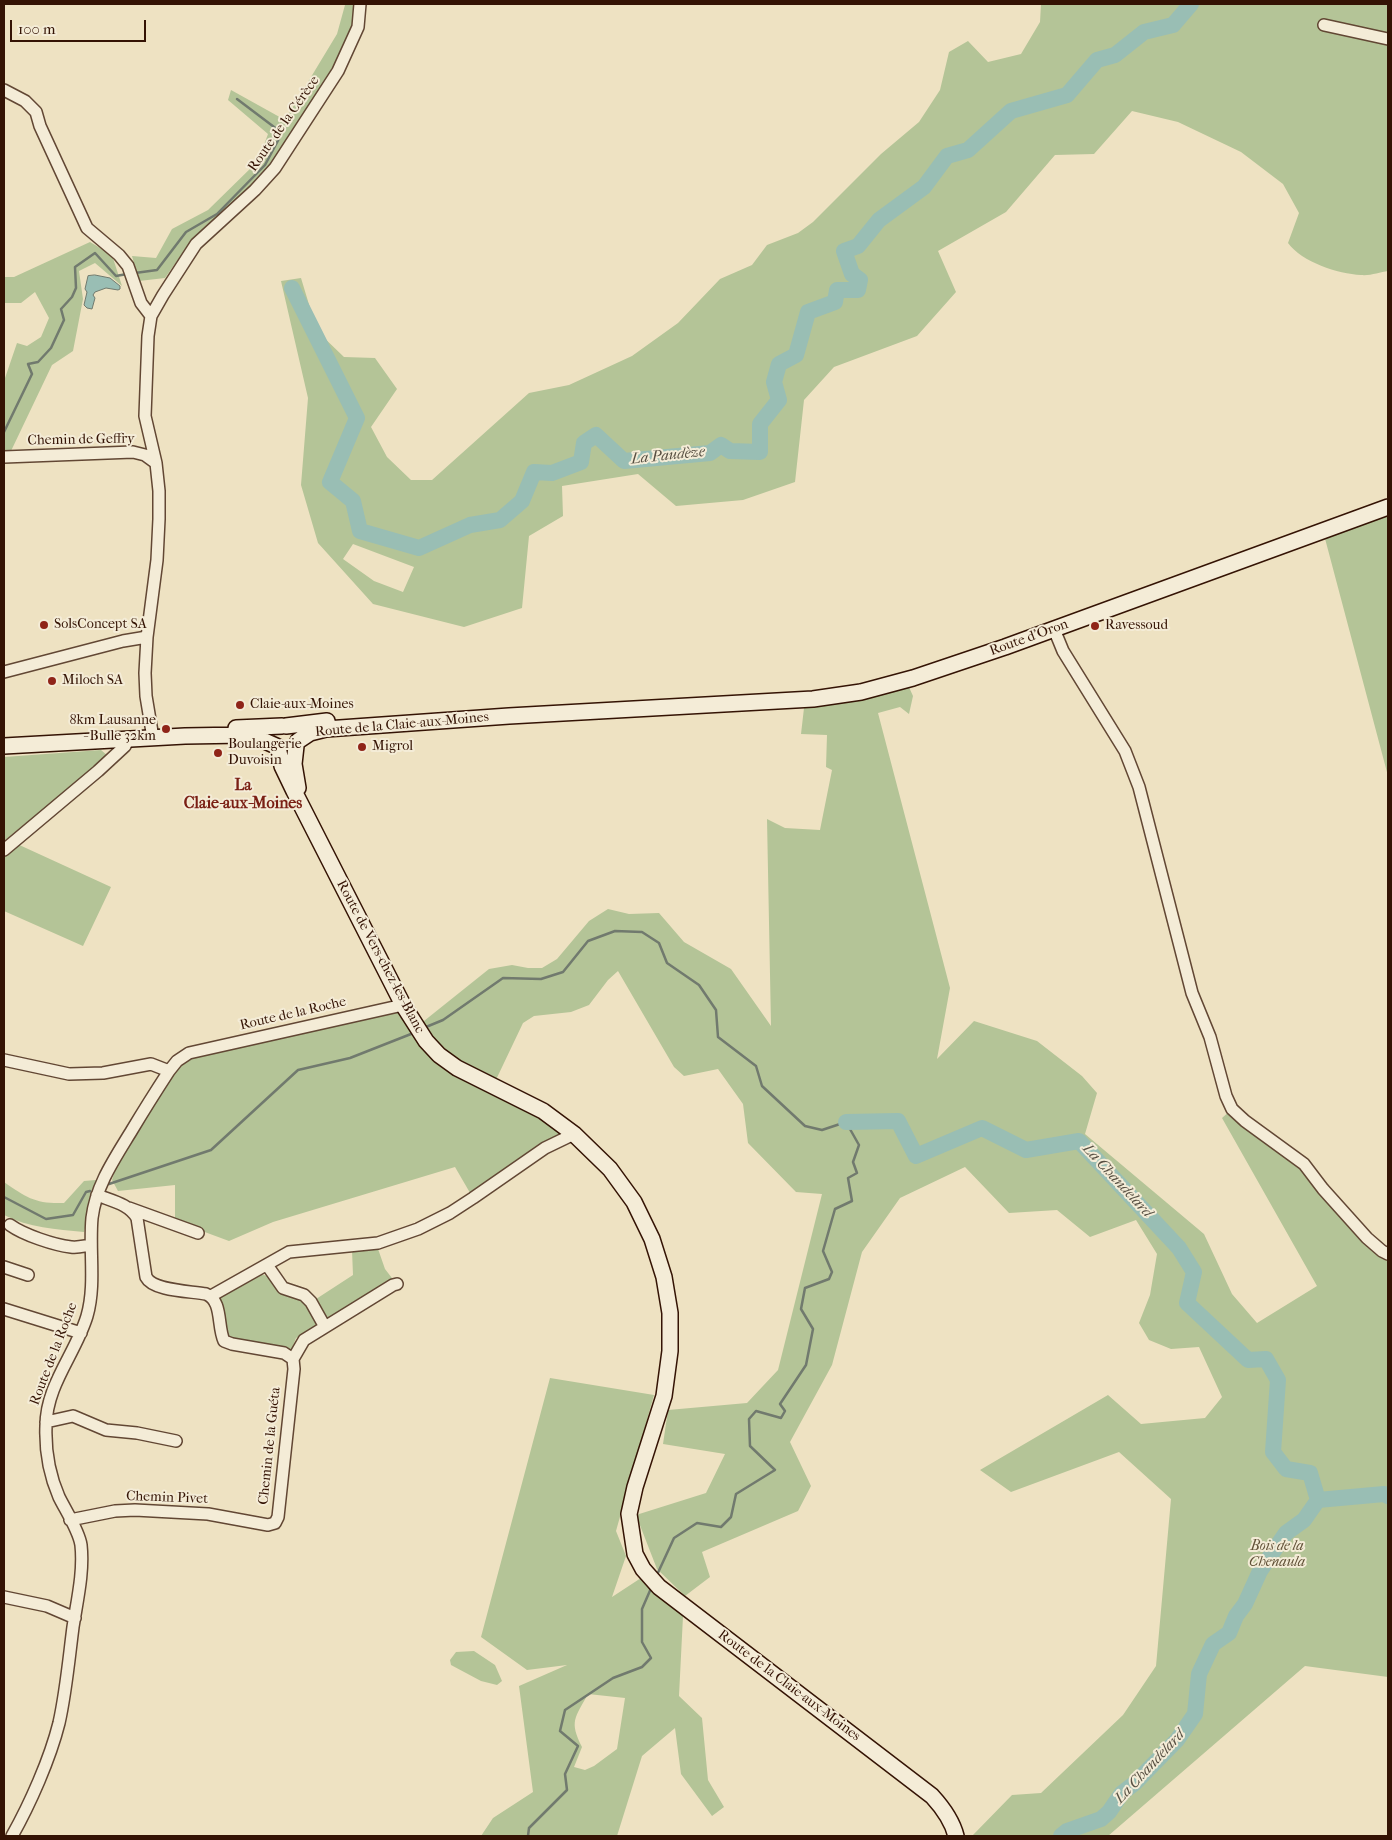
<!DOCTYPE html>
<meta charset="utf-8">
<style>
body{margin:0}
#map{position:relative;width:1392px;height:1840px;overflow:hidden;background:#eee2c2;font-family:"IM FELL French Canon",serif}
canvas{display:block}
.frame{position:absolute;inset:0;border:5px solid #341304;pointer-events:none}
.scale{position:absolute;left:10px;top:20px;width:136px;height:22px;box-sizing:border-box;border:2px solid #341304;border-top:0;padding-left:6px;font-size:15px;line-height:18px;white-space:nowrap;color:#341304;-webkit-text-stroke:4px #f4ecd7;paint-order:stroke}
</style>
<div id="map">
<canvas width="1392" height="1840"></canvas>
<div class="frame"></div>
<div class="scale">100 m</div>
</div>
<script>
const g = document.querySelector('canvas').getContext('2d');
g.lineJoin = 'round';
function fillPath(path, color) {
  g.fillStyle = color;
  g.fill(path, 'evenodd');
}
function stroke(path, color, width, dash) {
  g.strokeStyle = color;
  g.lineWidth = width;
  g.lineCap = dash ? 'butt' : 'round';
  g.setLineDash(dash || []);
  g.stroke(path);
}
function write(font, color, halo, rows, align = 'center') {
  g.font = font + ' "IM FELL French Canon",serif';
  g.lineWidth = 4;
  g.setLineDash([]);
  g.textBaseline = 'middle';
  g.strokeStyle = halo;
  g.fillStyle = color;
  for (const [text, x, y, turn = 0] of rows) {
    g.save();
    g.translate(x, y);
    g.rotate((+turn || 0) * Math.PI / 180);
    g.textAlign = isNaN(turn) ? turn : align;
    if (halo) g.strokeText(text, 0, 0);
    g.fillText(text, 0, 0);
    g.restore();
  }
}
fillPath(new Path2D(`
 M 344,4 L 356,4 L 355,24 L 335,67 L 272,165 L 253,185 L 193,238 L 165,278 L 139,281 L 132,256 L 156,258 L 172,229 L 208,210 L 258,161 L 268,134 L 228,100 L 231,90 L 285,120 L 337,34 L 345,5 Z
 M 1041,4 L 1388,4 L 1388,271 C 1380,272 1370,276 1361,275 C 1338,274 1302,262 1288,243 L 1299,213 L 1283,184 L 1241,152 L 1178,122 L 1132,111 L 1094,154 L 1055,155 L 1006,212 L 938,251 L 956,292 L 917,336 L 834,367 L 804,400 L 795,482 L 743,500 L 676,506 L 638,474 L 562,486 L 563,516 L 529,536 L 522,608 L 464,627 L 373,604 L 318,543 L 301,485 L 308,398 L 281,281 L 301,278 L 317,331 L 344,357 L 375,358 L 397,389 L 371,427 L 387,457 L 411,480 L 432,480 L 529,393 L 569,385 L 632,356 L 678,323 L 720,279 L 752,265 L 767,245 L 798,233 L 813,222 L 881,154 L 919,122 L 940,90 L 949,52 L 968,41 L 988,62 L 1021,54 L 1040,22 ZM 353,544 L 414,567 L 403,592 L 374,581 L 343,559 Z
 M 90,242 L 112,255 L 122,286 L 95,263 L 79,271 L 83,299 L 73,351 L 52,365 L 11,451 L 4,451 L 4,381 L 17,343 L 27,346 L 41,337 L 49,318 L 35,292 L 21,303 L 4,303 L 4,277 L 14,277 Z
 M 1388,507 L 1388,776 L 1323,531 Z
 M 908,685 L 913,696 L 909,714 L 900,707 L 878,713 L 950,988 L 937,1059 L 974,1021 L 1037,1041 L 1082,1076 L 1097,1093 L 1085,1134 L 1204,1234 L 1232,1294 L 1257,1323 L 1317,1286 L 1222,1118 L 1232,1109 L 1304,1164 L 1388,1254 L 1388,1677 L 1305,1666 L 1108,1836 L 972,1836 L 1012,1795 L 1041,1793 L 1123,1715 L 1156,1666 L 1171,1499 L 1119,1452 L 1011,1492 L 980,1470 L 1108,1395 L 1141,1424 L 1205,1418 L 1222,1397 L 1199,1347 L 1171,1349 L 1149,1340 L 1139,1323 L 1150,1295 L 1157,1254 L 1136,1220 L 1090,1237 L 1057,1210 L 1009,1213 L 965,1167 L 900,1198 L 862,1252 L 832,1365 L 790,1442 L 811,1486 L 798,1511 L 702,1552 L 710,1577 L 685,1596 L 657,1569 L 636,1515 L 706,1493 L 725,1454 L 663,1444 L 668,1410 L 747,1403 L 778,1370 L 822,1194 L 796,1192 L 748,1143 L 743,1104 L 718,1069 L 684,1076 L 674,1067 L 618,971 L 608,980 L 589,1005 L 571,1012 L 534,1016 L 523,1023 L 493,1086 L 574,1134 L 473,1198 L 455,1167 L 273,1222 L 229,1241 L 175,1221 L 175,1185 L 118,1191 L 112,1180 L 117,1164 L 173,1072 L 180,1064 L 198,1056 L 403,1005 L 414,1023 L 424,1021 L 489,969 L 512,965 L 528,968 L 542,968 L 557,959 L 589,921 L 608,909 L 629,914 L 659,913 L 684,942 L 731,969 L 771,1026 L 767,819 L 785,828 L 820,830 L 832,770 L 826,767 L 827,735 L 801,734 L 804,708 Z
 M 101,750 L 108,756 L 4,841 L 4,757 Z
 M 15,843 L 111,887 L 83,946 L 4,911 L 4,854 Z
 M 96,1180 L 84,1232 C 56,1229 29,1228 4,1215 L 4,1182 C 27,1198 36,1204 64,1203 L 84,1181 Z
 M 377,1246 L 385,1269 L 395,1282 L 329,1321 L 313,1301 L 353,1275 L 352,1250 Z
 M 257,1274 L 269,1276 L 300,1298 L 311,1307 L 318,1326 L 296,1338 L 291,1351 L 230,1340 L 224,1333 L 218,1295 Z
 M 550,1378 L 654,1395 L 616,1531 L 626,1556 L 612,1597 L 641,1578 L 683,1616 L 679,1696 L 702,1718 L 708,1780 L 724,1807 L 712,1816 L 681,1774 L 675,1728 L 642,1756 L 617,1836 L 481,1836 L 493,1818 L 533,1792 L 519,1686 L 567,1665 L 527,1670 L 481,1637 ZM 588,1694 L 625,1698 L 617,1749 L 594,1766 L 585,1770 L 574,1767 L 582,1747 C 569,1721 575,1718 588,1694 Z
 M 474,1651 L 495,1665 L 502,1681 L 497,1685 L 481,1681 L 451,1665 L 450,1660 L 456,1652 Z`), '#b4c497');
const water = new Path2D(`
 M 95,275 L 110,278 L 120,286 L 120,289 L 118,290 L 106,288 L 95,292 L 93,295 L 95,298 L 92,309 L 87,308 L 84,305 L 87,292 L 85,289 L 88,276 Z`);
fillPath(water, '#99beb4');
stroke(water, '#717a6e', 1);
stroke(new Path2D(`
 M 135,273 L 157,270 L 186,232 L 217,214 L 265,165 L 282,133 L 237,99
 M 4,432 L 32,374 L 28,364 L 38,362 L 51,348 L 64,320 L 61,309 L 72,297 L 76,288 L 75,267 L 95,253 L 116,276 L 127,274
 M 426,1027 L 443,1020 L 503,978 L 541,979 L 563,972 L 588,941 L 615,931 L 642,932 L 659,943 L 667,963 L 699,985 L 716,1010 L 718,1037 L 756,1066 L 762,1086 L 805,1126 L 822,1130 L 846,1122 L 859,1145 L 853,1162 L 857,1173 L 848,1178 L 852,1201 L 835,1209 L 823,1251 L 832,1272 L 829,1279 L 805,1288 L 801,1309 L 813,1329 L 806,1365 L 780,1404 L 785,1411 L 781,1418 L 756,1411 L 749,1419 L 750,1446 L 775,1470 L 736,1494 L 731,1517 L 721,1527 L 697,1523 L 674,1538 L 656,1577
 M 109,1184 L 211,1150 L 298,1070 L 350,1058 L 411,1034
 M 4,1197 L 46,1219 L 73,1215 L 86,1192 L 90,1191
 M 528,1836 L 529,1828 L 567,1790 L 565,1774 L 578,1746 L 560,1731 L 565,1710 L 613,1678 L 642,1667 L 651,1658 L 642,1642 L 642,1609 L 652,1586`), '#717a6e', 2.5);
stroke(new Path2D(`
 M 292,288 L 357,418 L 330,482 L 353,501 L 360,531 L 419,548 L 470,525 L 500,520 L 522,501 L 534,472 L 552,473 L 581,462 L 584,443 L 596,435 L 624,461 L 710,453 L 721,445 L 730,451 L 760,452 L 760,424 L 779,400 L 774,382 L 779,364 L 796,355 L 808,312 L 835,302 L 837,290 L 858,290 L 860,280 L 852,274 L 844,251 L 858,246 L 879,220 L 924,187 L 947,156 L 968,150 L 1011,111 L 1067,95 L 1097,60 L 1115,55 L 1144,32 L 1173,25 L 1191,4
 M 846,1122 L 898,1121 L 916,1156 L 982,1128 L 1026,1150 L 1079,1141 L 1179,1248 L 1194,1272 L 1187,1303 L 1248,1360 L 1266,1359 L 1278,1380 L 1273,1452 L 1286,1469 L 1310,1473 L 1318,1500 L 1384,1494 L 1388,1496
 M 1061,1836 L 1067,1831 L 1101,1819 L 1109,1812 L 1122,1793 L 1135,1783 L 1177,1740 L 1195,1714 L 1199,1674 L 1213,1644 L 1229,1633 L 1236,1616 L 1245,1604 L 1260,1571 L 1286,1533 L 1304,1520 L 1318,1500`), '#99beb4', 16);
const minor = new Path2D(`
 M 1324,25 L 1388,39
 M 4,90 L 25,101 L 36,112 L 40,126 L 87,228 L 119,255 L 128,266 L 141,303 L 151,316
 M 4,457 L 133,452 L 145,455 L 156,463
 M 1054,629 L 1063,651 L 1125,751 L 1139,787 L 1192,993 L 1210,1037 L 1226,1096 L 1232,1109 L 1245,1121 L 1304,1164 L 1323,1189 L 1367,1238 L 1382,1251 L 1388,1254
 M 4,672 L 123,641 L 147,637
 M 153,738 L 146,696 L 145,673 L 147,637 L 157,560 L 159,519 L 159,491 L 156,463 L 145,416 L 148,336 L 151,316 L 163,295 L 196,244 L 255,190 L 275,168 L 338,71 L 358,27 L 360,4
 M 4,850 L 98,771 L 125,746 L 128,739
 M 4,1060 L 69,1074 L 103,1073 L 151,1064 L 169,1071
 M 129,1208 L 198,1233
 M 10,1225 C 24,1235 54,1245 71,1247 C 78,1248 84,1246 91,1245
 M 267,1265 L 283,1288 L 304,1295 L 311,1302 L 325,1327
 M 4,1267 L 28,1275
 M 211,1296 L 289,1252 L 378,1243 L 418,1229 L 450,1213 L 473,1198 L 545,1148 L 574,1134
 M 4,1309 L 81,1333
 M 293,1359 L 304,1340 L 393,1285 L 397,1284
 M 46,1422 L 73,1416 L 106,1430 L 137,1433 L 176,1441
 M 70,1520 L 115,1511 L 135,1510 L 208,1514 L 268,1525 L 275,1523 L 278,1517 L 294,1369 L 293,1359 L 284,1353 L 232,1344 L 224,1341 C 217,1326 223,1301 206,1294 C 190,1291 153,1291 146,1277 L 137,1218 C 129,1204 112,1201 97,1195
 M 4,1597 L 47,1606 L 75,1618
 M 12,1836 C 30,1804 50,1759 59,1723 C 66,1692 69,1658 73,1627 C 77,1601 84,1572 81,1545 C 79,1531 66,1511 59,1497 C 49,1474 45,1451 46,1426 C 46,1385 76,1353 87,1316 C 96,1285 89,1250 92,1218 C 96,1185 115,1158 132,1130 C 144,1110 156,1091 169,1071 L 177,1061 L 189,1053 L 403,1005`);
const secondary = new Path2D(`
 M 286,726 L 327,721
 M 236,728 L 282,726
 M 298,741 L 310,733 L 326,729 L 509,716 L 813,699 L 861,692 L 913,678 L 1005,647 L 1388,507
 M 4,746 L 185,736 L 244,735 L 258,738 L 276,746
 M 296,746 L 294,764 L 298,788
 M 278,747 L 282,766 L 294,791 L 403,1005 L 426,1041 L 439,1055 L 457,1068 L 543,1111 L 574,1134 L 610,1169 L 634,1202 L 652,1239 L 664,1277 L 670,1313 L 670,1351 L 664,1396 L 635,1487 L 629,1514 L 635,1554 L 643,1569 L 659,1587 L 932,1796 C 943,1808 952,1820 956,1836`);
stroke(minor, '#624734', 14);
stroke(secondary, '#341304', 18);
stroke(minor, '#f4ecd7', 11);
stroke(secondary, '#f4ecd7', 15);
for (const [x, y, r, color] of [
 [44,625,5,"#8f2418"],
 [1095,626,5,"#8f2418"],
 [52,681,5,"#8f2418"],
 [240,705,5,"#8f2418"],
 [166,729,5,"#8f2418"],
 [362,747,5,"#8f2418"],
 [218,753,5,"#8f2418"]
]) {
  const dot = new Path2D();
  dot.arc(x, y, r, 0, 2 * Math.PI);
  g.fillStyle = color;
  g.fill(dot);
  stroke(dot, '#f4ecd7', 2);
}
write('14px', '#341304', '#f4ecd7', [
 ["Route de la Cérèce",284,124,-55],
 ["Chemin de Geffry",81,440,-1],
 ["Route d'Oron",1029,638,-20],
 ["Route de la Claie-aux-Moines",402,725,-5],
 ["Route de Vers-chez-les-Blanc",380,957,62],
 ["Route de la Roche",293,1014,-13],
 ["Route de la Roche",54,1354,-69],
 ["Chemin de la Guéta",270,1446,-84],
 ["Chemin Pivet",167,1498,2],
 ["Route de la Claie-aux-Moines",789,1686,37]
]);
write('14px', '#341304', '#f4ecd7', [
 ["SolsConcept SA",54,625],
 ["Ravessoud",1105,626],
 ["Miloch SA",62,681],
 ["Claie-aux-Moines",250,705],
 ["8km Lausanne",156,721,"right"],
 ["- Bulle 32km",156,737,"right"],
 ["Boulangerie",228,745],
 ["Duvoisin",228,761],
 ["Migrol",372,747]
], 'left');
write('italic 14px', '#615137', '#f4ecd7', [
 ["Bois de la",1277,1547],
 ["Chenaula",1277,1563]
]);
write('italic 15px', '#574f42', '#f4ecd7', [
 ["La Paudèze",668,456,-6],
 ["La Chandelard",1117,1181,47],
 ["La Chandelard",1150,1767,-47]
]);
write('bold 16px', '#7a1f14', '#f4ecd7', [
 ["La",243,786],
 ["Claie-aux-Moines",243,804]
]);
</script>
